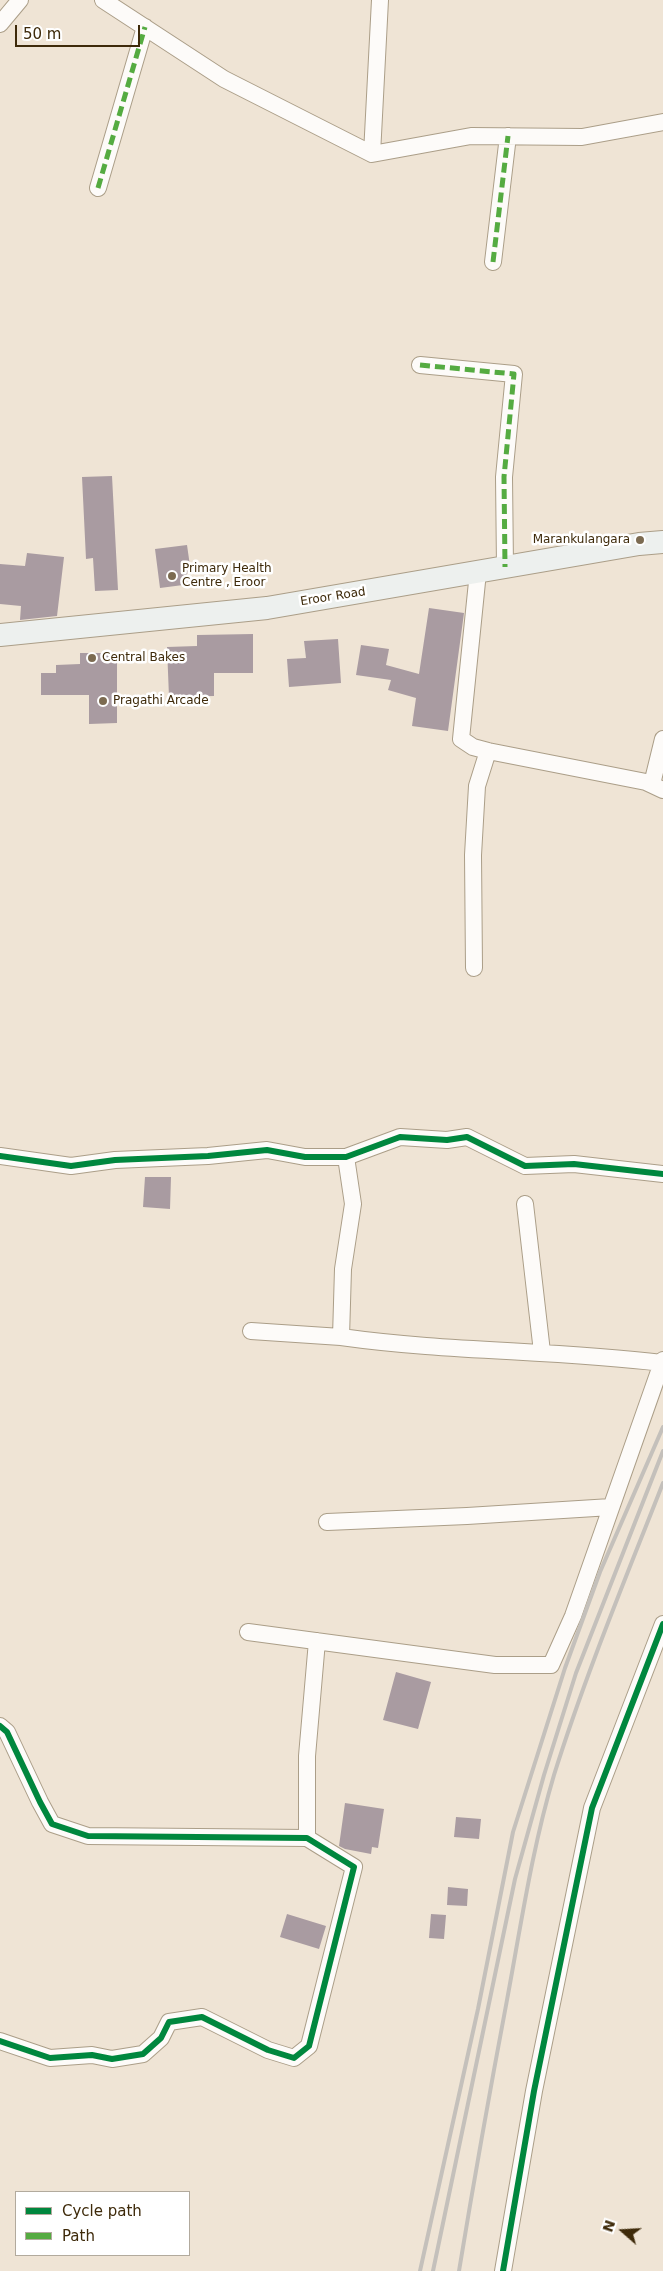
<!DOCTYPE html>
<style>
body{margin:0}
#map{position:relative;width:663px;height:2271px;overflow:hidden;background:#efe4d5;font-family:"DejaVu Sans",sans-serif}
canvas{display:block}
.legend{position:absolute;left:15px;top:2191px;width:175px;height:65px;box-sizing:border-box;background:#fff;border:1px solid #b2aa9d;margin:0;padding:6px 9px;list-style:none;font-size:15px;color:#3e2a0a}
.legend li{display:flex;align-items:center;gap:10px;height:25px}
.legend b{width:25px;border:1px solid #b2aa9d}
.north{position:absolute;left:598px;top:2206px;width:50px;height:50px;-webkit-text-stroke:4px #fff;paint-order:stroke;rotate:289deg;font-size:14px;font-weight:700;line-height:20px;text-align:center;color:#3e2a0a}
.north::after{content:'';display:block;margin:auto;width:18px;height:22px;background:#3e2a0a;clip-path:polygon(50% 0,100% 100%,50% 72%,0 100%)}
.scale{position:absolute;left:15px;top:25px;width:125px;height:22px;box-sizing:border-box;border:2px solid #3e2a0a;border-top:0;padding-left:6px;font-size:15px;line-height:18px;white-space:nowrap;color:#3e2a0a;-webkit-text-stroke:4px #fff;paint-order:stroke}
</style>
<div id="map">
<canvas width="663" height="2271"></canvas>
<ul class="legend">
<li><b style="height:6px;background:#00873e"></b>Cycle path</li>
<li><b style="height:6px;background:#55ab41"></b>Path</li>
</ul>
<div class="north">N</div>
<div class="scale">50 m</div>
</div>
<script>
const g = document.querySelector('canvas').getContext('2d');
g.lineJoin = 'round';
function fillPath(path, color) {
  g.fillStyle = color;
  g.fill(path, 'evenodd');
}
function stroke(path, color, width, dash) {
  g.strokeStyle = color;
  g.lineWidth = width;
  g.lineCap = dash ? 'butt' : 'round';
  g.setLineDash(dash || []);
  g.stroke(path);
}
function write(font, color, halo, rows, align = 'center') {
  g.font = font + ' "DejaVu Sans",sans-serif';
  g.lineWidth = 5;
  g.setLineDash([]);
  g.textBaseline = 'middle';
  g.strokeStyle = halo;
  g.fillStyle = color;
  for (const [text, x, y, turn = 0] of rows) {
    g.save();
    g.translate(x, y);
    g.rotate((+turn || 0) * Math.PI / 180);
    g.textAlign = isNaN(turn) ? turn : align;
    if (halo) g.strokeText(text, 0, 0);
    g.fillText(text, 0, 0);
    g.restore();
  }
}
fillPath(new Path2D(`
 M 112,476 L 118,590 L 95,591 L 93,558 L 86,559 L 82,477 Z
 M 187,545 L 190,566 L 183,585 L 160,588 L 155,549 Z
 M 27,553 L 64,557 L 57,616 L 20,620 L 21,606 L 0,604 L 0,564 L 25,566 Z
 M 429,608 L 464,613 L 448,731 L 412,726 L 416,698 L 388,690 L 391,680 L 356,675 L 361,645 L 389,649 L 386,665 L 419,674 Z
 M 253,634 L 253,673 L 214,673 L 214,696 L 169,697 L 167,647 L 197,646 L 197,635 Z
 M 338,639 L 341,683 L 289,687 L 287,659 L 306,658 L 304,641 Z
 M 80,653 L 117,653 L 117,723 L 89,724 L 89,695 L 41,695 L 41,673 L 56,673 L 56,665 L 80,664 Z
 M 145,1177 L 171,1177 L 170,1209 L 143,1207 Z
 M 396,1672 L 431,1682 L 418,1729 L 383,1720 Z
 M 345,1803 L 384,1809 L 378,1848 L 372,1847 L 371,1854 L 345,1849 L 339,1846 Z
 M 456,1817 L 481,1819 L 479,1839 L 454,1837 Z
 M 448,1887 L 468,1889 L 467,1906 L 447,1905 Z
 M 287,1914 L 326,1926 L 319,1949 L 280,1937 Z
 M 431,1914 L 446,1915 L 444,1939 L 429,1938 Z`), '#a99ba1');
const minor = new Path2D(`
 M 103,0 L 224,79 L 372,154 L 380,0
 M 0,24 L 20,0
 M 372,154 L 471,136 L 582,137 L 663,122
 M 98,188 L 145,27
 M 493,262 L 508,136
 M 420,365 L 514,374 L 504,477 L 505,567
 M 478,572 L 461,739 L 473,747 L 488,751 L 646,782 L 663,790
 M 652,784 L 663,739
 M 474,968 L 473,855 L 477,786 L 488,751
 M 0,1156 L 71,1166 L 115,1160 L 208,1156 L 267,1150 L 305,1157 L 346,1157 L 400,1137 L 447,1140 L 467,1137 L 525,1166 L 574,1164 L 663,1174
 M 346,1157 L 353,1204 L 343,1269 L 341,1337 C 447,1352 555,1350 662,1363
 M 525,1204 L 542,1352
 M 251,1331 L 341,1337
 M 327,1522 L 467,1516 L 611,1507
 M 248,1632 L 495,1665 L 551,1665 L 573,1616 L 663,1360
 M 0,1726 L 7,1732 L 40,1802 L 52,1824 L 88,1836 L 307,1838 L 354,1867 L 309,2046 L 294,2058 L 268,2050 L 202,2017 L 169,2022 L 161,2038 L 143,2054 L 112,2059 L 92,2055 L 50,2058 L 0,2041
 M 307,1838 L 307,1756 L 317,1641
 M 503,2271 L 534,2091 L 592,1808 L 663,1624`);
const secondary = new Path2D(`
 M 0,635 L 267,608 L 639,544 L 663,542`);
stroke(minor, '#ab9e88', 18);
stroke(secondary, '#ab9e88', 24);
stroke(minor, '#fdfbf9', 16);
stroke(secondary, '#edf0ee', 22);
stroke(new Path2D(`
 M 420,2271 L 478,2009 L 513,1832 L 565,1668 L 600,1572 L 663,1427
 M 433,2271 L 515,1879 L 544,1775 L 576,1673 L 663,1451
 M 459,2271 C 474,2180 490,2090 507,2000 C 521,1925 532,1849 554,1775 C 585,1676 625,1580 663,1483`), '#c4c0bb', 4);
stroke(new Path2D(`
 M 98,188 L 145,27
 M 493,262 L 508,136
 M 420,365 L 514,374 L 504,477 L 505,567`), '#55ab41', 5, [10, 5]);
stroke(new Path2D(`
 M 0,1156 L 71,1166 L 115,1160 L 208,1156 L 267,1150 L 305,1157 L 346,1157 L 400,1137 L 447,1140 L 467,1137 L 525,1166 L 574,1164 L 663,1174
 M 0,1726 L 7,1732 L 40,1802 L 52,1824 L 88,1836 L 307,1838 L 354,1867 L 309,2046 L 294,2058 L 268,2050 L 202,2017 L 169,2022 L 161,2038 L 143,2054 L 112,2059 L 92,2055 L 50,2058 L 0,2041
 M 503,2271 L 534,2091 L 592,1808 L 663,1624`), '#00873e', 6);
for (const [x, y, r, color] of [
 [640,540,5,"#7c6b51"],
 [172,576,5,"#7c6b51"],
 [92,658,5,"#7c6b51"],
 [103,701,5,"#7c6b51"]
]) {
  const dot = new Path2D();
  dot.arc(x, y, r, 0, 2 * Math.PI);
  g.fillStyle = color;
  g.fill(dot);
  stroke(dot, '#fff', 2);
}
write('12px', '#3e2a0a', '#fff', [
 ["Marankulangara",630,540,"right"],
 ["Primary Health",182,569],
 ["Centre , Eroor",182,583],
 ["Central Bakes",102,658],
 ["Pragathi Arcade",113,701]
], 'left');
write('12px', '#3e2a0a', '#fff', [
 ["Eroor Road",333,597,-9]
]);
</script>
